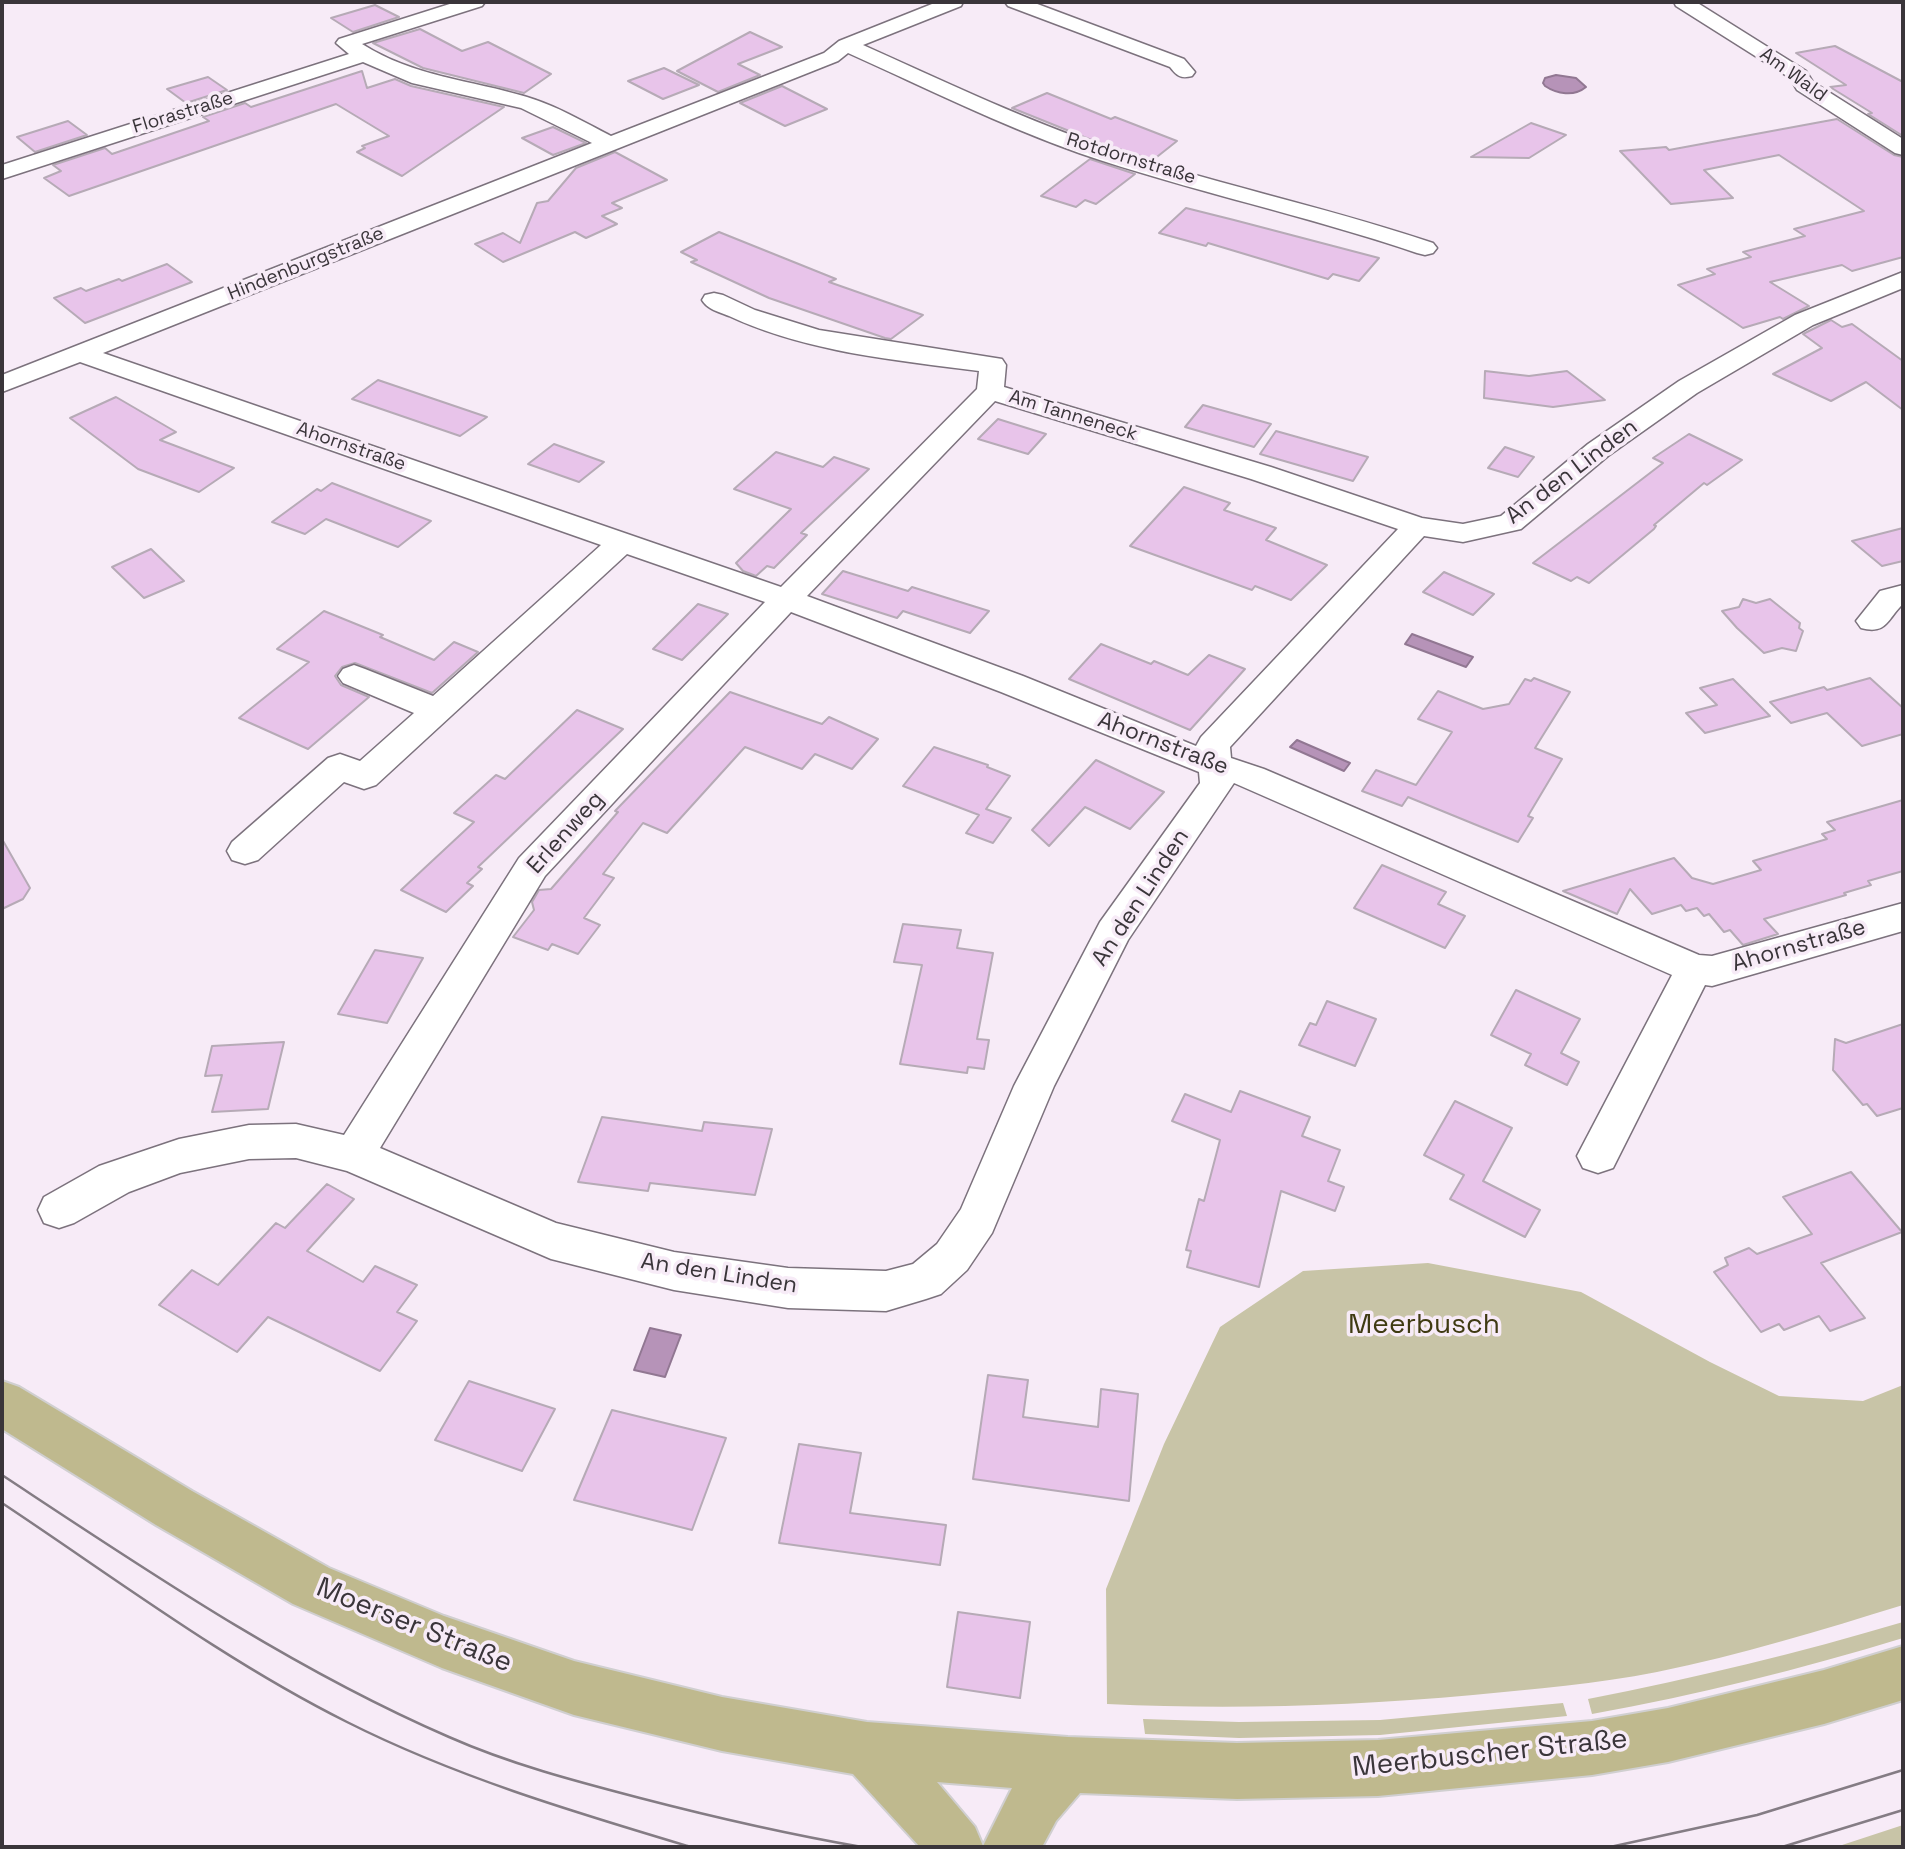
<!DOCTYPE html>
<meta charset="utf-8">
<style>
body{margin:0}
#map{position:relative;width:1905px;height:1849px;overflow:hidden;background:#f7ebf7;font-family:"Space Grotesk",sans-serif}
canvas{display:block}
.frame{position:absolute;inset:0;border:4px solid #3a353a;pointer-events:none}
</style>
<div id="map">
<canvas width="1905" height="1849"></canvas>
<div class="frame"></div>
</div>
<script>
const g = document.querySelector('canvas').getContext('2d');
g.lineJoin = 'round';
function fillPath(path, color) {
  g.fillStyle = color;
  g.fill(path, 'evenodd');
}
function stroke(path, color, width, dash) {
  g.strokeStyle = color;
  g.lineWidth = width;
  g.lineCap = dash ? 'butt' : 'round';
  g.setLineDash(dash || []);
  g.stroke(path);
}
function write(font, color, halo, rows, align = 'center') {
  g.font = font + ' "Space Grotesk",sans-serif';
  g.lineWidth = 7;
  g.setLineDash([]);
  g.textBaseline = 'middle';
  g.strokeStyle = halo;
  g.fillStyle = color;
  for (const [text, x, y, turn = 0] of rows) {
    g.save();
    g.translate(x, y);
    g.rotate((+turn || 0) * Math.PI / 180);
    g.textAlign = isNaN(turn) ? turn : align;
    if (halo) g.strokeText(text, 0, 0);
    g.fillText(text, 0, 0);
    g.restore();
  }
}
fillPath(new Path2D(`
 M 1428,1263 L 1581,1292 L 1710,1362 L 1779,1396 L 1863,1401 L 1903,1385 L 1903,1605 C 1822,1630 1740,1655 1657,1672 C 1596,1684 1535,1689 1473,1695 C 1351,1706 1229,1710 1107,1704 L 1106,1589 L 1164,1444 L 1220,1327 L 1303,1271 Z
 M 1903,1622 L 1903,1638 C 1801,1669 1698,1695 1592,1714 L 1588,1699 C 1695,1678 1799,1653 1903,1622 Z
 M 1563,1703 L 1567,1716 L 1380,1735 L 1239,1738 L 1145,1734 L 1143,1719 L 1239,1722 L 1380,1720 Z
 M 1903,1825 L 1903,1847 L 1836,1847 Z`), '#c8c4a7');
const water = new Path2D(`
 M 1556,75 L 1576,78 L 1586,87 C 1574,97 1557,94 1545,86 L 1543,83 L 1545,78 Z
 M 1412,634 L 1473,657 L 1466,667 L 1405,644 Z
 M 1297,740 L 1350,763 L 1344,771 L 1290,747 Z
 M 650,1328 L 681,1335 L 665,1377 L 634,1370 Z`);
fillPath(water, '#b693b8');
stroke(water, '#917792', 2);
const building = new Path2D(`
 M 375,5 L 399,17 L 353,32 L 331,18 Z
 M 420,29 L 462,51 L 488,42 L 551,74 L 524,93 L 423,68 L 373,43 Z
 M 750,32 L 782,47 L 738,64 L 760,75 L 718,92 L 677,71 Z
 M 1835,46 L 1903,82 L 1903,136 L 1868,114 L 1872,113 L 1830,87 L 1846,85 L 1796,53 Z
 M 664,68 L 699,85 L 663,99 L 628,81 Z
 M 362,71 L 367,88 L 395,79 L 411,86 L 504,107 L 402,176 L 357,152 L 365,148 L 362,146 L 389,136 L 336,104 L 69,196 L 44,178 L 61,171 L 53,165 L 105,148 L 112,154 L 209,121 L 203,117 L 245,103 L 251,107 Z
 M 208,77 L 227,90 L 186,103 L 167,89 Z
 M 782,86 L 827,109 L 785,126 L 740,103 Z
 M 1047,93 L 1111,119 L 1115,117 L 1177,141 L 1153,160 L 1094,141 L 1012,108 Z
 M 1837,119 L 1894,155 L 1903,157 L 1903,257 L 1852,271 L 1842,265 L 1770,282 L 1809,306 L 1783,319 L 1780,317 L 1743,328 L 1678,285 L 1715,274 L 1707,269 L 1751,257 L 1743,252 L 1805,236 L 1794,229 L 1864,211 L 1779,155 L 1704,170 L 1733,198 L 1671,204 L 1620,151 L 1666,147 L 1669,150 Z
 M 68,121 L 87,135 L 35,152 L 17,137 Z
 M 1531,123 L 1566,135 L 1529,158 L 1471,157 Z
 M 553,127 L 586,143 L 553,155 L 522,138 Z
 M 615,152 L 667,180 L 612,203 L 622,208 L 602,216 L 617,224 L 586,238 L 575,232 L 503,262 L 475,244 L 503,233 L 520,243 L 537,203 L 548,201 L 576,168 Z
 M 1090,159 L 1135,174 L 1096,204 L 1085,200 L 1076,207 L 1041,196 Z
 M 1186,208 L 1234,220 L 1379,258 L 1359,281 L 1333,274 L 1328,279 L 1208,243 L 1206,246 L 1159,233 Z
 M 719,232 L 836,279 L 829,282 L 923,315 L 891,339 L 885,338 L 769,298 L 691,262 L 697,260 L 681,252 Z
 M 167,264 L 192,282 L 85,323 L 54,298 L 81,288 L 86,291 L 119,279 L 122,281 Z
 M 1831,320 L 1842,327 L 1852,324 L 1903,361 L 1903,410 L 1866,382 L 1831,401 L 1773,374 L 1822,348 L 1803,334 Z
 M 1485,371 L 1529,376 L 1567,371 L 1605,400 L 1553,407 L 1484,398 Z
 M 378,380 L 487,417 L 460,436 L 352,399 Z
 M 116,397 L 176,432 L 160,440 L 234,468 L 199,492 L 138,469 L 70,418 Z
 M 1203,405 L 1271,424 L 1254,447 L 1185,427 Z
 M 998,419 L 1046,434 L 1028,454 L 978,439 Z
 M 1276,431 L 1368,457 L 1353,481 L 1260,454 Z
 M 1689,434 L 1742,460 L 1707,485 L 1704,483 L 1654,525 L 1656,526 L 1654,529 L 1589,583 L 1577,577 L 1571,581 L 1533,563 L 1663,463 L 1653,458 Z
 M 554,444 L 604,462 L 579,482 L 528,464 Z
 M 1505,447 L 1534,457 L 1518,477 L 1488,468 Z
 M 776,452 L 823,467 L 834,457 L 869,469 L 801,533 L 807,535 L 774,568 L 767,566 L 756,576 L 743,571 L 736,563 L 791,509 L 734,489 Z
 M 332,483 L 431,521 L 398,547 L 326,519 L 305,534 L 272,522 L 317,489 L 321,491 Z
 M 1184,487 L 1230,503 L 1224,510 L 1276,528 L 1266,540 L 1327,565 L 1291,600 L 1255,586 L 1252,590 L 1130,546 Z
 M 1903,528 L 1903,561 L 1882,566 L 1852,541 Z
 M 151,549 L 184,581 L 144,598 L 112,567 Z
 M 843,571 L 908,591 L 912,587 L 989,611 L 970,633 L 903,611 L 897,618 L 822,594 Z
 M 1444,572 L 1494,594 L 1473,615 L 1423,592 Z
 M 1743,599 L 1756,603 L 1770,599 L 1800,623 L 1799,628 L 1803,631 L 1796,651 L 1782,648 L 1764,653 L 1737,628 L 1722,611 L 1739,607 Z
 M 698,604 L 728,614 L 682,660 L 653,649 Z
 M 324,611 L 383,635 L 380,637 L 434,660 L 454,642 L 478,652 L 432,693 L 355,663 L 342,667 L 335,676 L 341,685 L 369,697 L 308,749 L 239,718 L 309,662 L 277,649 Z
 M 1101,644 L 1151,664 L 1154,661 L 1188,675 L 1209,655 L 1245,669 L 1190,730 L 1069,679 Z
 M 1534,678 L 1570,692 L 1535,748 L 1562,759 L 1528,816 L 1533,818 L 1518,842 L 1408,797 L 1402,806 L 1362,791 L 1376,770 L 1416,785 L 1452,732 L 1418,719 L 1438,691 L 1483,709 L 1509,704 L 1525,679 L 1531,681 Z
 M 1870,678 L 1903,708 L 1903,734 L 1862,746 L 1827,713 L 1791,723 L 1770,702 L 1824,687 L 1827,690 Z
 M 1733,679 L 1770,716 L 1705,733 L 1686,713 L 1717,705 L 1700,688 Z
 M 730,692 L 822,724 L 829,717 L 878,739 L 852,769 L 815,754 L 802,769 L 745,747 L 667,833 L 643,823 L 603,874 L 614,878 L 584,918 L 600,925 L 578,954 L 552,944 L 548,950 L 513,937 L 534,910 L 532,902 L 539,890 L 551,889 L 618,812 L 615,811 Z
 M 577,710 L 623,729 L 478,867 L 482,869 L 467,883 L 473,886 L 446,912 L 401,890 L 474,822 L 454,813 L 496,775 L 505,779 Z
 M 934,747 L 988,765 L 987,767 L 1010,776 L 986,809 L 1011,818 L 993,843 L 966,833 L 979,815 L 903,786 Z
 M 1096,760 L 1164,792 L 1130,829 L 1085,807 L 1049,846 L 1032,830 Z
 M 1903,800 L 1903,871 L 1868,881 L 1871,885 L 1844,893 L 1846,895 L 1764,919 L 1778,934 L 1743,945 L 1730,930 L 1724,932 L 1709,914 L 1704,916 L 1697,908 L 1686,911 L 1681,905 L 1652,914 L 1630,889 L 1617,914 L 1563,891 L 1674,858 L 1692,878 L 1713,884 L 1761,870 L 1753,861 L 1827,839 L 1822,834 L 1835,830 L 1827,822 Z
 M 2,839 L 30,888 L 23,899 L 2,909 Z
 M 1382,865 L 1446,892 L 1438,904 L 1465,916 L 1445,948 L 1354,908 Z
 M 903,924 L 961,930 L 957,948 L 993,953 L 977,1039 L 989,1040 L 984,1069 L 968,1067 L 967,1073 L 900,1064 L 922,965 L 894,962 Z
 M 375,950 L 423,958 L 387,1023 L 338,1014 Z
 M 1516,990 L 1580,1019 L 1561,1053 L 1579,1062 L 1567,1085 L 1525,1065 L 1531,1054 L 1491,1035 Z
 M 1327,1001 L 1376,1019 L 1355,1066 L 1299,1045 L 1310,1023 L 1316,1025 Z
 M 1903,1024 L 1903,1108 L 1877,1116 L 1867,1104 L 1863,1105 L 1833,1070 L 1835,1039 L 1846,1043 Z
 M 284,1042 L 268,1109 L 212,1112 L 222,1075 L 205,1076 L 212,1046 Z
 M 1240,1091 L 1310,1117 L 1302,1136 L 1340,1150 L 1328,1181 L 1344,1187 L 1335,1211 L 1281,1191 L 1259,1287 L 1187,1267 L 1191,1251 L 1186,1250 L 1199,1199 L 1204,1201 L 1220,1140 L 1172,1121 L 1185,1094 L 1231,1112 Z
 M 1455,1101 L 1512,1128 L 1483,1181 L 1540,1210 L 1525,1237 L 1450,1199 L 1464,1175 L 1424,1155 Z
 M 602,1117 L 702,1131 L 704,1122 L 772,1129 L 755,1195 L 650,1183 L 648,1191 L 578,1182 Z
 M 1851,1172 L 1902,1232 L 1821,1263 L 1865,1318 L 1830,1331 L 1819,1316 L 1784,1330 L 1779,1324 L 1761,1332 L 1714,1272 L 1728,1265 L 1725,1258 L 1749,1248 L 1757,1254 L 1812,1234 L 1783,1197 Z
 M 327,1184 L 354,1199 L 307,1251 L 363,1282 L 375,1266 L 417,1285 L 397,1312 L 417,1321 L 380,1371 L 268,1317 L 237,1352 L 159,1305 L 192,1270 L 218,1285 L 276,1223 L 285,1228 Z
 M 988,1375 L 1028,1380 L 1023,1417 L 1098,1427 L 1101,1389 L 1138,1394 L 1129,1501 L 973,1479 Z
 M 469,1381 L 555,1409 L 522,1471 L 435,1440 Z
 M 612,1410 L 726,1438 L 692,1530 L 574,1500 Z
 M 799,1444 L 861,1453 L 850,1513 L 946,1525 L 940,1565 L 779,1543 Z
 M 958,1612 L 1030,1622 L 1020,1698 L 947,1687 Z`);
fillPath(building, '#e8c4ea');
stroke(building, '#b6aab6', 2);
const minor = new Path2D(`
 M 456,2 L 485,2 L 482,6 L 362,44 C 414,77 471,80 527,97 C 557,106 584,122 611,136 L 824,53 L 839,41 L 937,2 L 963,2 L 961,6 L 863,45 C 939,79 1014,115 1093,143 C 1204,182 1321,205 1433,243 L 1437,248 L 1433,253 L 1425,255 L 1417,253 C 1305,215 1190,191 1079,153 C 1000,125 924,87 848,53 L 838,61 L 103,353 L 781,587 L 977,389 L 979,371 C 895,360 806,352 729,316 C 719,312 707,309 702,300 L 705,295 L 714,293 L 723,295 L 755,310 L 819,330 L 1002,359 L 1006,365 L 1004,387 L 1271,467 L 1422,518 L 1463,524 L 1501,516 L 1588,444 L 1679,381 L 1795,315 L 1903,272 L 1903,288 L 1813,325 L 1697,393 L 1608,456 L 1521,529 L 1463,542 L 1424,536 L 1230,747 L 1231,758 L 1264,769 L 1699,955 L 1712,956 L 1903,903 L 1903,931 L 1712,986 L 1705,985 L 1613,1168 L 1598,1173 L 1583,1168 L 1577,1156 L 1672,975 L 1234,783 L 1128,940 L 1054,1086 L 992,1233 L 967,1270 L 941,1294 L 926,1299 L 886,1311 L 788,1308 L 674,1290 L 551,1259 L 347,1171 L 296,1158 L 249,1159 L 180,1173 L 129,1192 L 74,1223 L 59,1228 L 44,1223 L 38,1210 L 44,1197 L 99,1166 L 179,1139 L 249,1125 L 296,1124 L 344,1135 L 519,858 L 765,602 L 627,554 L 376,785 L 364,789 L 344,782 L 258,860 L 245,864 L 232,860 L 227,851 L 232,842 L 328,758 L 340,754 L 360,761 L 414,713 L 343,683 L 338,676 L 343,669 L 354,665 L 365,669 L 433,696 L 601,545 L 80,362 L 2,392 L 2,375 L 592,143 L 521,108 L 412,83 L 363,62 L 2,179 L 2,165 L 349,54 L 336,43 L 339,39 ZM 995,401 L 1251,479 L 1398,529 L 1201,737 L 1196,746 L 1023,676 L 807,596 ZM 791,612 L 1001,692 L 1199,772 L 1200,783 L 1100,922 L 1014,1086 L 961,1209 L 937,1244 L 913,1264 L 886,1271 L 788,1268 L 674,1252 L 556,1223 L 380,1148 L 545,876 Z
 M 1005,2 L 1032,2 L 1184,59 L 1195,72 L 1192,76 C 1181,79 1177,76 1170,67 L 1008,6 Z
 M 1674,2 L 1696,2 L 1806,71 L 1813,82 L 1903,139 L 1903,155 L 1895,153 L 1797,90 L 1790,78 L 1676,6 Z
 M 1903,585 L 1903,604 C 1887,619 1887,635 1861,628 L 1856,621 L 1880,591 Z`);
const major = new Path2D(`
 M 2,1381 L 19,1387 L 192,1491 L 329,1568 L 444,1616 L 574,1661 L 722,1697 L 867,1722 L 1068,1737 L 1237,1743 L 1378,1740 L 1592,1721 L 1668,1708 L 1824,1670 L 1903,1646 L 1903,1700 L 1824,1724 L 1668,1762 L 1592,1775 L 1378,1796 L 1237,1799 L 1080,1793 L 1056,1821 L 1042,1847 L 920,1847 L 853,1774 L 722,1751 L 574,1715 L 442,1668 L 293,1604 L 156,1525 L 2,1429 ZM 937,1782 L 1012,1788 L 983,1846 L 975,1827 Z`);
stroke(minor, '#7c727d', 3);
stroke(major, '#d0cfd0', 4);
fillPath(minor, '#fff');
fillPath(major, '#bfb98e');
stroke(new Path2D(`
 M 2,1475 C 146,1570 290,1668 449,1737 C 510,1764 575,1781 640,1798 C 713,1817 787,1834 862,1847
 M 2,1503 C 115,1578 225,1661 347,1722 C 456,1777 574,1812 691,1847
 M 1610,1847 L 1757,1815 L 1903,1770
 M 1782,1847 L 1903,1810`), '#847c84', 2.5);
write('19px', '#3a353a', '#f7ebf7', [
 ["Am Wald",1793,75,36],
 ["Florastraße",183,113,-17],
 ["Rotdornstraße",1131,159,17],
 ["Hindenburgstraße",306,264,-22],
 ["Am Tanneneck",1073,416,17],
 ["Ahornstraße",351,447,19]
]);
write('23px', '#3a353a', '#f7ebf7', [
 ["An den Linden",1572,472,-37],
 ["Ahornstraße",1163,744,21],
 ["Erlenweg",566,833,-48],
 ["An den Linden",1141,898,-57],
 ["Ahornstraße",1799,946,-16],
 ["An den Linden",719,1274,9]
]);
write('28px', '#3f3a12', '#f7ebf7', [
 ["Meerbusch",1424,1325]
]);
write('28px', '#3a353a', '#f7ebf7', [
 ["Moerser Straße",414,1626,22],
 ["Meerbuscher Straße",1490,1754,-6]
]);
</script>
